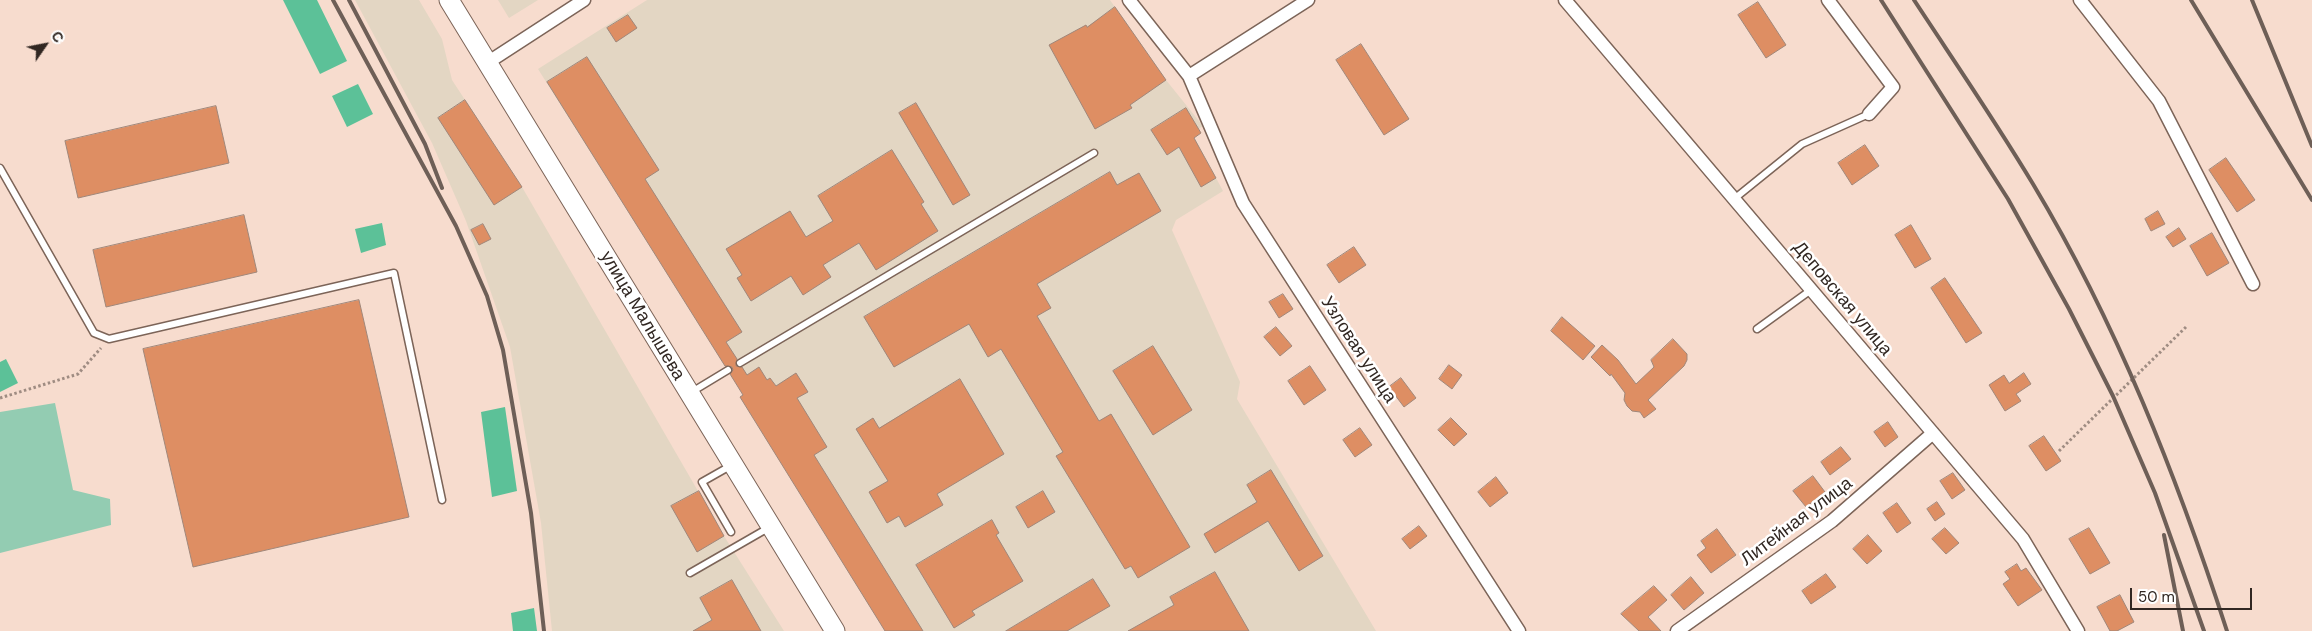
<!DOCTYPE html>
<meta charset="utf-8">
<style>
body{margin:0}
#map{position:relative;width:2312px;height:631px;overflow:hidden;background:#f7dcce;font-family:"DM Sans",sans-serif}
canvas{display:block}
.north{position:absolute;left:20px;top:20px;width:50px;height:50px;-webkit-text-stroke:4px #fff;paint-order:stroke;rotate:57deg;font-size:14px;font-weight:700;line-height:20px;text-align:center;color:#312722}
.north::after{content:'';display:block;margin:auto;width:18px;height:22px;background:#312722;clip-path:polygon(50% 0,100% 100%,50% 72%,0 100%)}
.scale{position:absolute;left:2130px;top:588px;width:122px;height:22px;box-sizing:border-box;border:2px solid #312722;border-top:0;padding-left:6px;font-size:15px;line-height:18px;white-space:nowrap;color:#312722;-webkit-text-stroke:4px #fff;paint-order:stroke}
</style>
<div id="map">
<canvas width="2312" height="631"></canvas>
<div class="north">С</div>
<div class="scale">50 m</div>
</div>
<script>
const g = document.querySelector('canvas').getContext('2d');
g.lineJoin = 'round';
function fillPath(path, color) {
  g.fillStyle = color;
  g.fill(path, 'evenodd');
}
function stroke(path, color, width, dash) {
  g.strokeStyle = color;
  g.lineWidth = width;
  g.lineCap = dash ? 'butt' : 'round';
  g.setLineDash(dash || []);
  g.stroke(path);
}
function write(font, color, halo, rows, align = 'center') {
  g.font = font + ' "DM Sans",sans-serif';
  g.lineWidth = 5;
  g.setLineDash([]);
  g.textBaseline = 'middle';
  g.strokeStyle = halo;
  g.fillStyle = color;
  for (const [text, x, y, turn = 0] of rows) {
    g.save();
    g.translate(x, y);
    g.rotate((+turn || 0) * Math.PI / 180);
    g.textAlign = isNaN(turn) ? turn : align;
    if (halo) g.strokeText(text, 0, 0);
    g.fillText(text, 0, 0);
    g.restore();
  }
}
fillPath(new Path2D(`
 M 355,0 L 419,0 L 442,39 L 452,80 L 522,187 L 724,536 L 784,631 L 552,631 L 541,523 L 510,347 L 466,221 L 432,143 Z
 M 498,0 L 538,0 L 509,18 Z
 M 647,0 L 1110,0 L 1166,80 L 1203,126 L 1192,133 L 1223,191 L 1176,220 L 1172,230 L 1240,382 L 1237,399 L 1376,631 L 885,631 L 740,397 L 743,394 L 538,69 Z`), '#e3d6c3');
fillPath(new Path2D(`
 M 55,403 L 73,490 L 110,499 L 111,525 L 0,553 L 0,412 Z`), '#93ccb2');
fillPath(new Path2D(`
 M 283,0 L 317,0 L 347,61 L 320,74 Z
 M 358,84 L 373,114 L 347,127 L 332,96 Z
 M 382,223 L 386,245 L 361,253 L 355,229 Z
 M 6,359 L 18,383 L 0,392 L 0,362 Z
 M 505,407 L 517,491 L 492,497 L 481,412 Z
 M 534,608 L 537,631 L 513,631 L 511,613 Z`), '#5cc198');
const building = new Path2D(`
 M 1758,2 L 1786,45 L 1766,58 L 1738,15 Z
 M 1115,7 L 1166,80 L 1130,105 L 1132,108 L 1095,129 L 1049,45 L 1086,25 L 1087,27 Z
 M 628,15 L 637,28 L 616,42 L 607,28 Z
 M 1361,44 L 1409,119 L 1384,135 L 1336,60 Z
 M 587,57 L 659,170 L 645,179 L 742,332 L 726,342 L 737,359 L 736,366 L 742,367 L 747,375 L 759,367 L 767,380 L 770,378 L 776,386 L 796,373 L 808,392 L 797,398 L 827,447 L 814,455 L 923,631 L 885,631 L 740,397 L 743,395 L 730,374 L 733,370 L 732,367 L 725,366 L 547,82 Z
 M 465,100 L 522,187 L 494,205 L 438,118 Z
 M 916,103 L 970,195 L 953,205 L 899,113 Z
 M 216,106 L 229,163 L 78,198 L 65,141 Z
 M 1186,108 L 1201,133 L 1194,138 L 1216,178 L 1201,187 L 1179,147 L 1167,155 L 1151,130 Z
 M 1865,145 L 1879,166 L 1852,185 L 1838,163 Z
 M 892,150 L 924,202 L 921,204 L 938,231 L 876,270 L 859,243 L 823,265 L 831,277 L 803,295 L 791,276 L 751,301 L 737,278 L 742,275 L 726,249 L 790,211 L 806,237 L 833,221 L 818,196 Z
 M 2226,158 L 2255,200 L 2237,212 L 2209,170 Z
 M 1110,172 L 1117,185 L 1139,173 L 1161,211 L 1037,284 L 1051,308 L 1037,316 L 1099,421 L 1111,414 L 1190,547 L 1138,578 L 1131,566 L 1125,569 L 1056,456 L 1063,452 L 1001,349 L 988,357 L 969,324 L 894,367 L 864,317 Z
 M 2158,211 L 2165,224 L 2151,231 L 2145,219 Z
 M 244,215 L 257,272 L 106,307 L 93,250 Z
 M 483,224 L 491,239 L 479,245 L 471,230 Z
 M 1911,225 L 1931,259 L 1915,268 L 1895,235 Z
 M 2179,228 L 2186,239 L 2173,247 L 2166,237 Z
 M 2212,233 L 2229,263 L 2207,276 L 2190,246 Z
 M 1354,247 L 1366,265 L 1339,283 L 1327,265 Z
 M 1945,278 L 1982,333 L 1966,343 L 1931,288 Z
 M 1283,294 L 1293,309 L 1279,318 L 1269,302 Z
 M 359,300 L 409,517 L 193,567 L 143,349 Z
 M 1562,317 L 1595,346 L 1583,360 L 1551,331 Z
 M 1276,327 L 1292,346 L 1280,356 L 1264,337 Z
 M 1673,339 L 1687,354 L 1687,360 L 1684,366 L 1648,400 L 1656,409 L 1644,418 L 1640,412 L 1632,411 L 1627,406 L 1624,400 L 1625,393 L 1611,374 L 1610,376 L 1591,357 L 1602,345 L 1618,360 L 1636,384 L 1654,367 L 1651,360 Z
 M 1153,346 L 1192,410 L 1153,435 L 1113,371 Z
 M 1449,365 L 1462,375 L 1452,389 L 1439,379 Z
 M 1310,366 L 1326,390 L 1304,405 L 1288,381 Z
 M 2024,373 L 2031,384 L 2016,394 L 2021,401 L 2005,411 L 1989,385 L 2004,375 L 2009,383 Z
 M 1401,378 L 1416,398 L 1404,407 L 1389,387 Z
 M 960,379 L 1004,454 L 937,494 L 943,505 L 905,527 L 899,516 L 887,523 L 869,492 L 888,481 L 856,429 L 873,418 L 879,428 Z
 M 1451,418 L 1467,434 L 1454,446 L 1438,430 Z
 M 1888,422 L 1898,437 L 1885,447 L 1874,432 Z
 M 1360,428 L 1372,445 L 1355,457 L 1343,440 Z
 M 2044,436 L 2061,461 L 2046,471 L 2029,446 Z
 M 1841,447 L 1851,459 L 1830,475 L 1821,462 Z
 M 1271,470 L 1323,556 L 1299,571 L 1268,521 L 1215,553 L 1204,534 L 1257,502 L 1247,485 Z
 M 1953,473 L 1965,490 L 1952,499 L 1940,481 Z
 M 1813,476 L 1825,492 L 1806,507 L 1793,491 Z
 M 1496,477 L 1508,493 L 1490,507 L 1478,492 Z
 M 699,491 L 724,536 L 697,552 L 671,506 Z
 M 1043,491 L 1055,512 L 1028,528 L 1016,507 Z
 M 1937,502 L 1945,514 L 1935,521 L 1927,509 Z
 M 1897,503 L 1911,523 L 1897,533 L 1883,513 Z
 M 992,520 L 999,533 L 996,535 L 1023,581 L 972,611 L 975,615 L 954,628 L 916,565 Z
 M 1419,526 L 1427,536 L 1410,549 L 1402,539 Z
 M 1945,528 L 1959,543 L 1946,554 L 1932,539 Z
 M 2089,528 L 2110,563 L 2090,574 L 2069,539 Z
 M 1717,529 L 1736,555 L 1711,573 L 1697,555 L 1706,548 L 1701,541 Z
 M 1868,535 L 1882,551 L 1867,564 L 1853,549 Z
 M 2017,564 L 2021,571 L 2026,568 L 2042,590 L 2018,606 L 2003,584 L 2010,579 L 2005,572 Z
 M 1215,572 L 1249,631 L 1128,631 L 1174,605 L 1170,597 Z
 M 1826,574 L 1836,587 L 1811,604 L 1802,591 Z
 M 1691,577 L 1704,593 L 1684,610 L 1671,595 Z
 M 1093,579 L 1110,606 L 1067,631 L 1006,631 Z
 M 732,580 L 761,631 L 693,631 L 712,620 L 700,598 Z
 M 1654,586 L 1667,600 L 1648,617 L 1661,631 L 1639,631 L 1621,614 Z
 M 2120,595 L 2134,622 L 2117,631 L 2110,631 L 2097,607 Z`);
fillPath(building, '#de8e63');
stroke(building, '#a0877a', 1);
const lane = new Path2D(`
 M 0,168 L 94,333 L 109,339 L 394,273 L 442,500
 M 1734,199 L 1802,144 L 1869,114
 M 1757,329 L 1811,290
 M 740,363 L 1094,153
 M 690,393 L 728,370
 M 731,532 L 702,482 L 732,465
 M 690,573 L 770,527`);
const street = new Path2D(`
 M 1129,0 L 1189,76 L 1243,203 L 1519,631
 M 1565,0 L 2023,539 L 2078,631
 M 1828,0 L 1893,87 L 1869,114
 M 2080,0 L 2159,101 L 2253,284
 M 487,63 L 584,0
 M 1189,76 L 1308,0
 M 1677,631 L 1832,521 L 1933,433`);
const secondary = new Path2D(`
 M 449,0 L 835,631`);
stroke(lane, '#7c6458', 9);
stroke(street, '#7c6458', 15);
stroke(secondary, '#7c6458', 21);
stroke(new Path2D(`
 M 0,398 L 78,374 L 101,348
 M 2059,451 L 2186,327`), '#9f8c82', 3, [2.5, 2.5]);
stroke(lane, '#fff', 6);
stroke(street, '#fff', 12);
stroke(secondary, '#fff', 19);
stroke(new Path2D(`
 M 333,0 L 456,226 L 487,296 L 503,350 L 531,513 L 544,631
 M 349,0 L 425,144 L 442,188
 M 1881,0 L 2008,199 L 2069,309 L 2113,396 L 2155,493 L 2204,631
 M 1914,0 C 1954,61 1996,122 2033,184 C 2117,324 2177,477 2227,631
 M 2191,0 L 2312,200
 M 2252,0 L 2312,146
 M 2164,535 L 2183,631`), '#6e5f57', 4);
write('18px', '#312722', '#fff', [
 ["Деповская улица",1842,299,50],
 ["улица Малышева",642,316,59],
 ["Узловая улица",1358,350,57],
 ["Литейная улица",1797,522,-37]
]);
</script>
